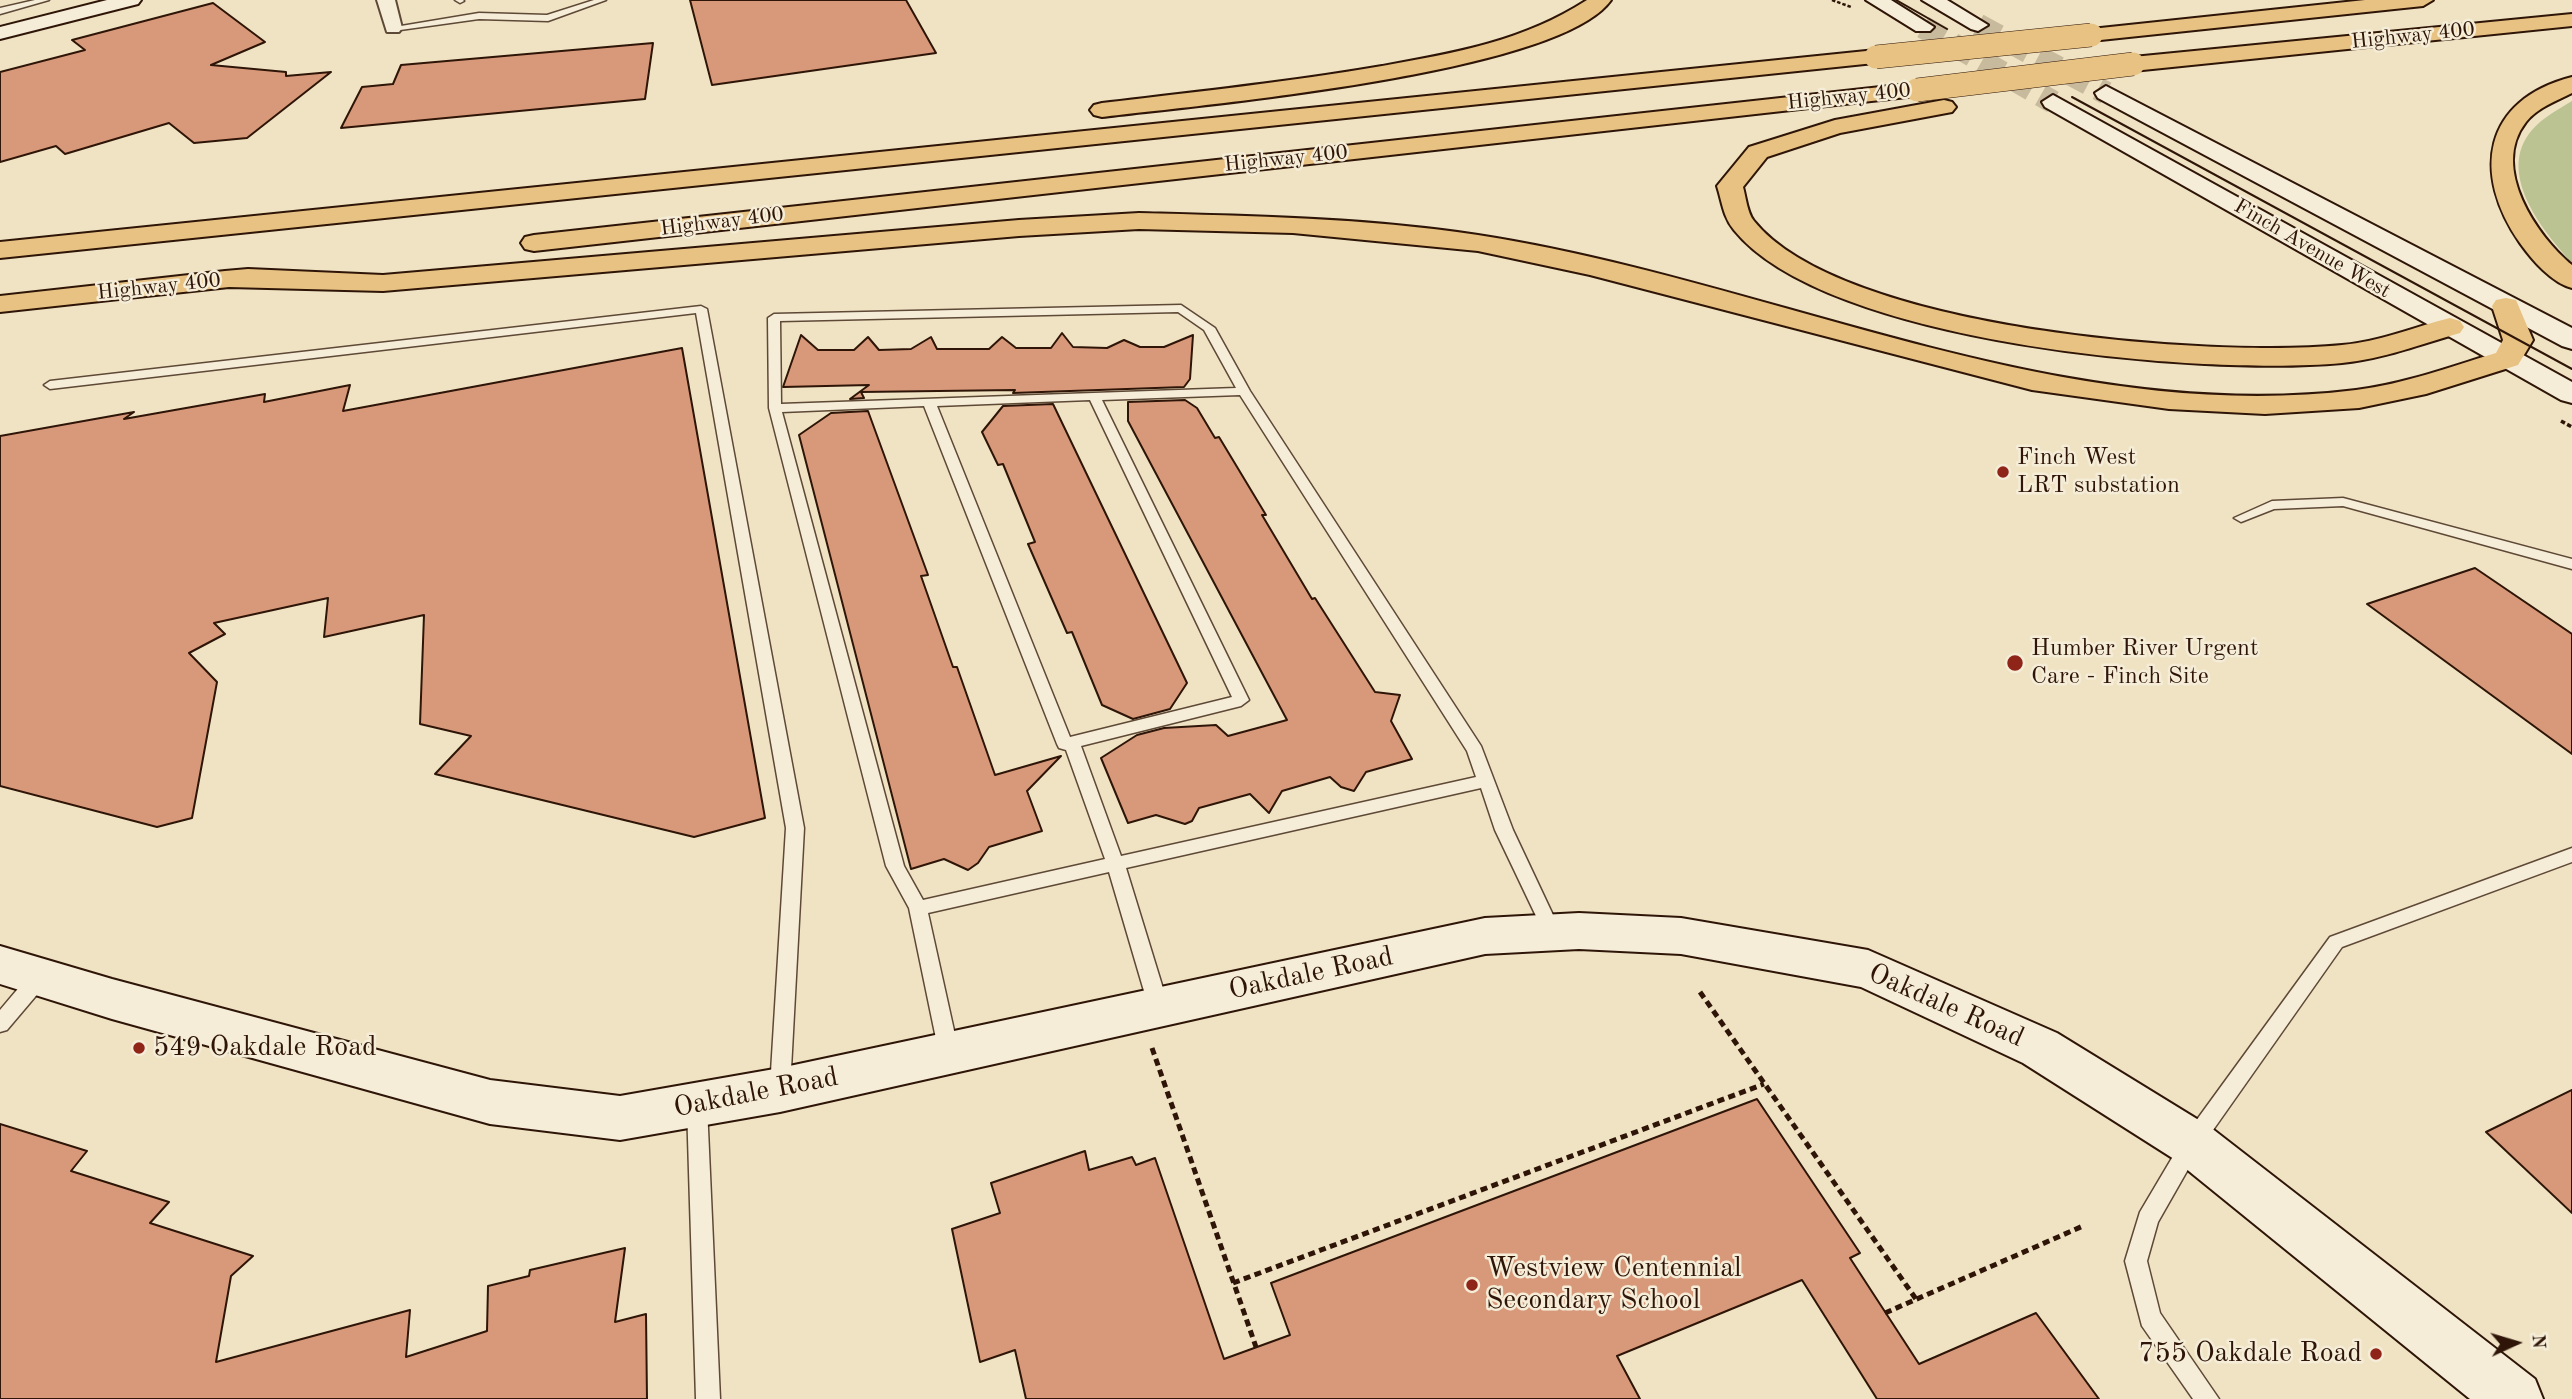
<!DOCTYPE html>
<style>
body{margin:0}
#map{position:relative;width:2572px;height:1399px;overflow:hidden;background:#efe3c3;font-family:"Old Standard TT",serif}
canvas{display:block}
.north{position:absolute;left:2481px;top:1308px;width:70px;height:70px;-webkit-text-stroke:5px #f5edd8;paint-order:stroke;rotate:86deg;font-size:19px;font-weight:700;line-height:28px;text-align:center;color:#2e1507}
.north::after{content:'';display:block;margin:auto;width:24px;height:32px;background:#2e1507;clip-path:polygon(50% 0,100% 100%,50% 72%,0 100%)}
</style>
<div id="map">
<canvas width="2572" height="1399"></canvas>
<div class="north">N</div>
</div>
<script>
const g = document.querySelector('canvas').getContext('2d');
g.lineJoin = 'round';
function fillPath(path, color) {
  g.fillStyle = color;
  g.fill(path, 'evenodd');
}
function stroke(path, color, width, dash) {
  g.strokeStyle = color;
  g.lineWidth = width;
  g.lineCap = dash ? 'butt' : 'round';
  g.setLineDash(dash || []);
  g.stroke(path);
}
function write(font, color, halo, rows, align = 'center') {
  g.font = font + ' "Old Standard TT",serif';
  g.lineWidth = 5;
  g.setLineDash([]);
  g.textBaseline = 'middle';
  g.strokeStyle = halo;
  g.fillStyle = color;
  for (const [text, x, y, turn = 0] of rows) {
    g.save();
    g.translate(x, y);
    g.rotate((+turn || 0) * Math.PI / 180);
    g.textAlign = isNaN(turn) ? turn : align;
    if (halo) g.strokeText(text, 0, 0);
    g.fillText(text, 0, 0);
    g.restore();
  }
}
fillPath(new Path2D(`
 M 2572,101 L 2572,263 C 2543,231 2495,173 2532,130 C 2542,118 2559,109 2572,101 Z`), '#bbc392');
const building = new Path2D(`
 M 690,0 L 906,0 L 936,53 L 712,85 Z
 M 213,3 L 265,42 L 211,65 L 286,72 L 286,76 L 331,72 L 247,138 L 194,143 L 169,123 L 65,154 L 56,146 L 0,162 L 0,72 L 85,50 L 72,40 Z
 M 653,43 L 645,99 L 341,128 L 362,87 L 393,84 L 401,65 Z
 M 1062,333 L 1073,347 L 1107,348 L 1124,340 L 1140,347 L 1164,347 L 1193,335 L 1190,379 L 1184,387 L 1013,393 L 1015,390 L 861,392 L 864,398 L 850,399 L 869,385 L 783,387 L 801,335 L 818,350 L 854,350 L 868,337 L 879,350 L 911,349 L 931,337 L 937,349 L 989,349 L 1002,337 L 1016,348 L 1051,348 Z
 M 682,348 L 765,818 L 694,837 L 435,774 L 471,736 L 420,724 L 424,615 L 324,637 L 328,598 L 214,623 L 225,634 L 189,653 L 217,682 L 192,818 L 157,827 L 0,786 L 0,436 L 134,412 L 124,419 L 265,394 L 264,402 L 350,385 L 343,411 Z
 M 1185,400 L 1197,408 L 1215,438 L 1219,437 L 1266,515 L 1262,515 L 1312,599 L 1315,598 L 1375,692 L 1400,695 L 1391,721 L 1412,759 L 1366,772 L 1354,791 L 1341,787 L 1330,777 L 1282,791 L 1269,813 L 1250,794 L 1199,808 L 1192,821 L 1185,824 L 1156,815 L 1128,823 L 1101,758 L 1137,735 L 1164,728 L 1216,725 L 1228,736 L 1287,720 L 1128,421 L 1128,402 Z
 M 1053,404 L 1187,683 L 1170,709 L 1133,719 L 1102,705 L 1072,632 L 1067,633 L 1028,544 L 1035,542 L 1003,464 L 998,465 L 982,432 L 1003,406 Z
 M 868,411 L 928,575 L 921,576 L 953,667 L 957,667 L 995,775 L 1061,756 L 1027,791 L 1042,831 L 989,847 L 978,863 L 968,870 L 944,859 L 911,869 L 799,435 L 831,413 Z
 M 2475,568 L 2572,634 L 2572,754 L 2367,604 Z
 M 2572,1090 L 2572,1213 L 2486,1132 Z
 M 1757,1099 L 1860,1253 L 1850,1258 L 1919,1364 L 2036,1313 L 2099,1399 L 1877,1399 L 1802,1280 L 1617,1356 L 1640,1399 L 1026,1399 L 1015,1350 L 980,1362 L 952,1229 L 1000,1213 L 991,1183 L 1085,1151 L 1089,1170 L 1132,1157 L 1136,1165 L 1155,1158 L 1224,1359 L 1290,1335 L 1271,1283 Z
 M 0,1124 L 87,1151 L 71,1171 L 169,1202 L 150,1223 L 253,1256 L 231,1276 L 216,1362 L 410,1310 L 406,1357 L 487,1331 L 488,1286 L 529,1276 L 530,1270 L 625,1248 L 615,1322 L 646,1314 L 647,1399 L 0,1399 Z`);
fillPath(building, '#d8997b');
stroke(building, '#2e1507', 2);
stroke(new Path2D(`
 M 1978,25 L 2106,93
 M 1923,27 L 2053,102`), '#c8ba9d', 23, [23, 11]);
const lane = new Path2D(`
 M 35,0 L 49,0 L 0,14 L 0,8 Z
 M 455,0 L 463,0 L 464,1 L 460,3 Z
 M 594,0 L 606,0 L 548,21 L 479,19 L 393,31 L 389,28 L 479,13 L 547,15 Z
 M 1181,305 L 1215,328 L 1250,391 L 1481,746 L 1513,830 L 1561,932 L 1558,937 L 1552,939 L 1546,937 L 1495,830 L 1481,788 L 1126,868 L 1169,1008 L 1166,1014 L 1159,1016 L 1152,1014 L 1149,1008 L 1109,872 L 928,913 L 959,1053 L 956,1059 L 949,1062 L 942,1059 L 939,1053 L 909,908 L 886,866 L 769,408 L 768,318 L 774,314 ZM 1178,312 L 1204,330 L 1236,388 L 781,404 L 780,321 ZM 1240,395 L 1467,751 L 1476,777 L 1121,856 L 1081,746 L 1241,706 L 1249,700 L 1102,400 ZM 1090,400 L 1232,697 L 1070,737 L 937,406 ZM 924,406 L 1057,744 L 1059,748 L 1066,750 L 1105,859 L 923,900 L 904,866 L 782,412 Z
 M 701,306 L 707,309 L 804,828 L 790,1088 L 787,1094 L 780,1097 L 773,1094 L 770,1088 L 786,828 L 696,313 L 50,389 L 44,385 L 50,381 Z
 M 2343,498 L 2572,559 L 2572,569 L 2343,506 L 2274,509 L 2241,522 L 2234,518 L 2272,501 Z
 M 2572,848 L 2572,862 L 2342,947 L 2199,1150 L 2158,1222 L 2147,1261 L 2160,1313 L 2219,1399 L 2193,1399 L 2142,1326 L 2125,1261 L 2140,1212 L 2185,1136 L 2330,937 Z
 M 39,970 L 46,972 L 48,978 L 46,984 L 7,1030 L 0,1032 L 0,1010 L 32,972 Z
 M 697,1097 L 704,1100 L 707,1106 L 720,1399 L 696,1399 L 687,1106 L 690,1100 Z`);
const street = new Path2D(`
 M 377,0 L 395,0 L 402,28 L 399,32 L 387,32 Z`);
const secondary = new Path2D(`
 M 107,0 L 141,0 L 138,4 L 0,39 L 0,27 Z
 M 1866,0 L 1891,0 L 1934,27 L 1930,31 L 1916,31 Z
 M 1922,0 L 1947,0 L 1988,25 L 1978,31 L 1971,29 Z
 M 2106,86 L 2572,328 L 2572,349 L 2562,346 L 2098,98 L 2095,93 Z
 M 2053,95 L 2572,382 L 2572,403 L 2561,400 L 2045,107 L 2042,102 Z
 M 1579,913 L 1681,918 L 1868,950 L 2057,1033 L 2210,1127 L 2535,1379 L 2543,1399 L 2470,1399 L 2174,1159 L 2023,1063 L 1861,987 L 1681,954 L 1579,949 L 1485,954 L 780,1112 L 620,1140 L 490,1124 L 112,1019 L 0,984 L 0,946 L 112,979 L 490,1080 L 620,1096 L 780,1068 L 1485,918 Z`);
const highway = new Path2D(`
 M 1587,0 L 1611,0 C 1559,74 1199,105 1102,117 L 1094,115 L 1090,110 L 1094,105 L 1102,103 C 1195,92 1289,82 1382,66 C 1455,53 1524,41 1587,0 Z
 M 2365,0 L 2433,0 L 2423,6 L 2091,41 L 2080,35 L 2091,29 Z
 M 2572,14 L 2572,26 L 2133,71 L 2122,64 L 2133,57 Z
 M 1876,50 L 1884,52 L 1887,57 L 1884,62 L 0,258 L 0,242 Z
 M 2572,77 L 2572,93 C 2556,101 2537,108 2526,122 C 2490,168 2537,236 2572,265 L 2572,288 C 2552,283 2532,260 2520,243 C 2472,174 2482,100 2572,77 Z
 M 1917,83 L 1928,90 L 1925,95 L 534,251 L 525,249 L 521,243 L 525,237 L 534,235 Z
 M 1944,100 L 1952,102 L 1956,107 L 1952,112 L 1840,133 L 1767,157 L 1743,187 C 1746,197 1747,213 1754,221 C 1842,330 2209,358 2342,345 C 2379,342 2414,327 2450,318 L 2460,321 L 2464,327 L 2460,333 C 2421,344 2383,359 2342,363 C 2201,376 1826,344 1734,230 C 1723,217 1722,201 1717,186 L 1749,147 L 1835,120 Z
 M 1139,213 C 1252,216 1366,218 1478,235 C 1771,280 2054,427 2356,390 C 2404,384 2450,367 2496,353 L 2503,340 L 2492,306 L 2496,300 L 2506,298 L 2516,300 L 2533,340 L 2518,365 L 2426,394 L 2359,408 L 2265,414 L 2169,409 L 2032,390 L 1590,275 L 1478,251 L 1293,233 L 1139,229 L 1019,236 L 383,291 L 229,287 L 0,312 L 0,296 L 225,271 L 248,269 L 383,275 L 1019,220 Z`);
stroke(lane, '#5e4836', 3);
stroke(street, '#5e4836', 4);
stroke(secondary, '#2e1507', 4);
stroke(highway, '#2e1507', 4);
stroke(new Path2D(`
 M 1832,0 L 1851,7`), '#2e1507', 2.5, [3.5, 2]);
stroke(new Path2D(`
 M 2561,421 L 2572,427`), '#2e1507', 3.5, [4.5, 2.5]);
stroke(new Path2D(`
 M 1700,992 L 1916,1299
 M 1152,1048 L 1256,1347
 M 1233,1283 L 1764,1084
 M 1885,1313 L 2083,1226`), '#2e1507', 5, [7, 4.5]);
fillPath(lane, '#f5edd8');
fillPath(street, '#f5edd8');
fillPath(secondary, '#f5edd8');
fillPath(highway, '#e8c282');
stroke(new Path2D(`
 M 1896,0 L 1947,29
 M 2072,97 L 2572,369`), '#2e1507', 2);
const highwayBridge = new Path2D(`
 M 1876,57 L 2091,35
 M 1917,90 L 2133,64`);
stroke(highwayBridge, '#2e1507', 24, []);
stroke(highwayBridge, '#e8c282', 23);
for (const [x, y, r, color] of [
 [2003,472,7,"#8f2418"],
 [2015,663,9,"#8f2418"],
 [139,1048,7,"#8f2418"],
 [1472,1285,7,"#8f2418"],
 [2376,1354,7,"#8f2418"]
]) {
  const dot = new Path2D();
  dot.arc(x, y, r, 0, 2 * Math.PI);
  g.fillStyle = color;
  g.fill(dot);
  stroke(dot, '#f5edd8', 2.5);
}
write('21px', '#2e1507', '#f5edd8', [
 ["Highway 400",2413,36,-6],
 ["Highway 400",1849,97,-6],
 ["Highway 400",1286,159,-6],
 ["Highway 400",722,222,-7],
 ["Finch Avenue West",2312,249,30],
 ["Highway 400",159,287,-6]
]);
write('24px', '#2e1507', '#f5edd8', [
 ["Finch West",2017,458],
 ["LRT substation",2017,486],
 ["Humber River Urgent",2031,649],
 ["Care - Finch Site",2031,677]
], 'left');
write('28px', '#2e1507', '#f5edd8', [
 ["Oakdale Road",1311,974,-12],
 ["Oakdale Road",1946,1006,24],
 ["Oakdale Road",756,1093,-11]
]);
write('28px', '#2e1507', '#f5edd8', [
 ["549 Oakdale Road",153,1048],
 ["Westview Centennial",1486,1269],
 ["Secondary School",1486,1301],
 ["755 Oakdale Road",2362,1354,"right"]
], 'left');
</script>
